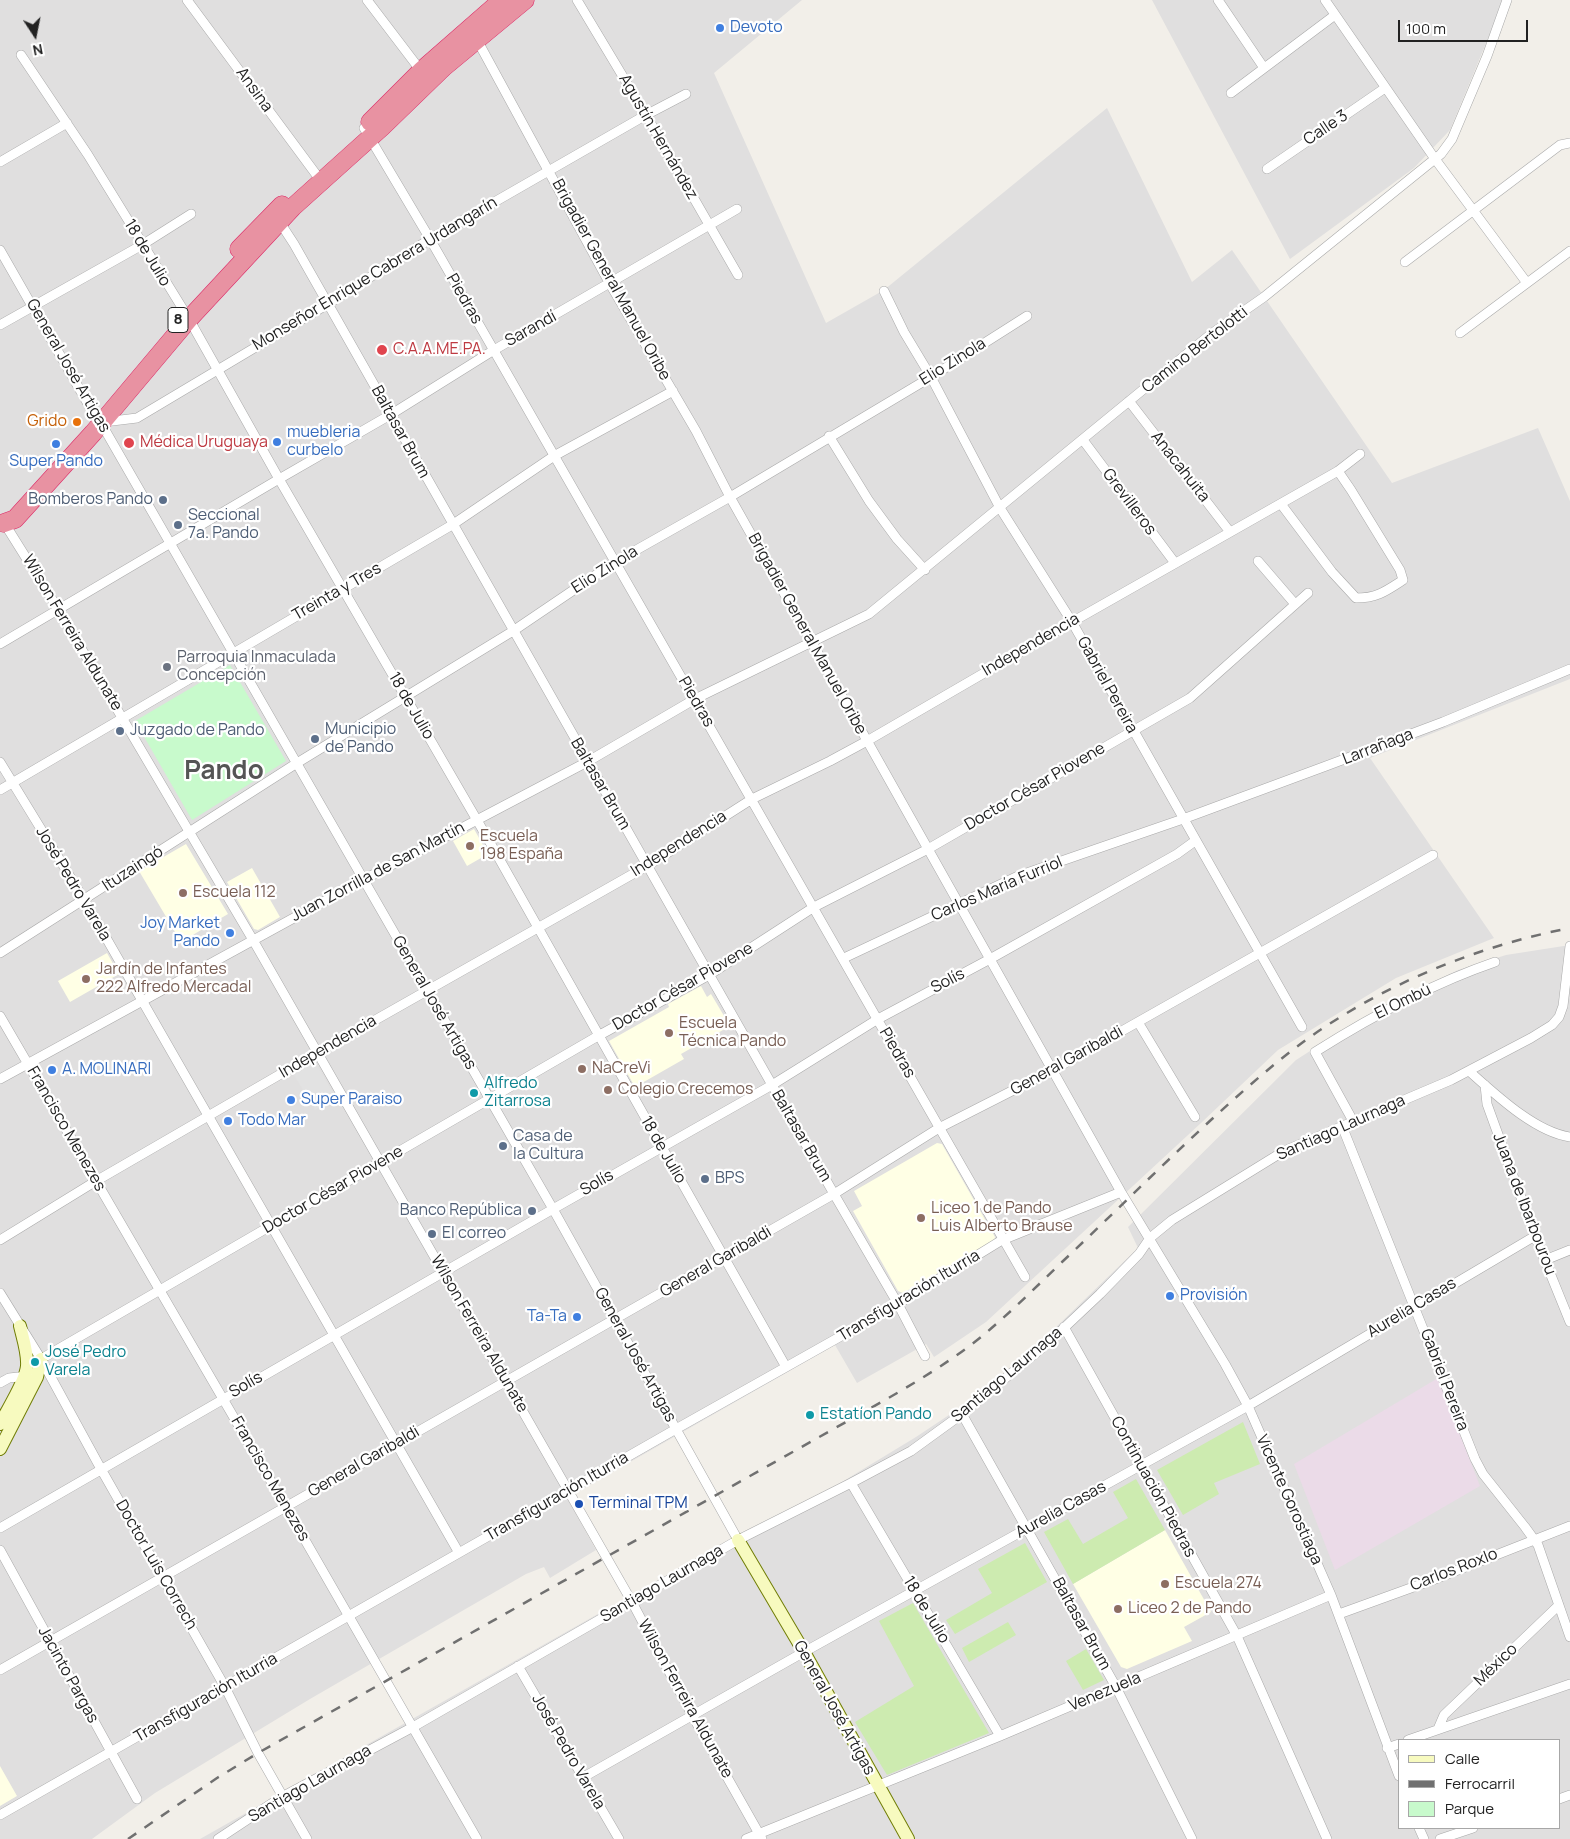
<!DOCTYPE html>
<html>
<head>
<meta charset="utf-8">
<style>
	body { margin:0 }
	#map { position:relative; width:1570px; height:1839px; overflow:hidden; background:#f2efe9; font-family:Manrope,sans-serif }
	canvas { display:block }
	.legend { position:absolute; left:1398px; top:1739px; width:162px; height:90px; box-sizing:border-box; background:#fff; border:1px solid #a7a7a7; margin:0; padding:6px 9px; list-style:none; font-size:15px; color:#222 }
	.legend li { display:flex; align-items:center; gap:10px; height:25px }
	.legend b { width:25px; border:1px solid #a7a7a7 }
	.north { position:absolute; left:10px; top:10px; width:50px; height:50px; -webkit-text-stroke:4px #fff; paint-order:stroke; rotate:169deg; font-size:14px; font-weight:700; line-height:20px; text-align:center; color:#222 }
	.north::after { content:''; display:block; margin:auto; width:18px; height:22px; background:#222; clip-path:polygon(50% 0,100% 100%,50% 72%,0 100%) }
	.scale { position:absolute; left:1398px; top:20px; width:130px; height:22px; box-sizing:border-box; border:2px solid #222; border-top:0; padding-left:6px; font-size:15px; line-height:18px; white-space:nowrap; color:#222; -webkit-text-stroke:4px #fff; paint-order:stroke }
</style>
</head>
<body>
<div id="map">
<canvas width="1570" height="1839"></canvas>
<ul class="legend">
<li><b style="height:6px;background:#f7fabf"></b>Calle</li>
<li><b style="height:6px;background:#707070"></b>Ferrocarril</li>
<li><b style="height:14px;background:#c8facc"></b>Parque</li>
</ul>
<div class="north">N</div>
<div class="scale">100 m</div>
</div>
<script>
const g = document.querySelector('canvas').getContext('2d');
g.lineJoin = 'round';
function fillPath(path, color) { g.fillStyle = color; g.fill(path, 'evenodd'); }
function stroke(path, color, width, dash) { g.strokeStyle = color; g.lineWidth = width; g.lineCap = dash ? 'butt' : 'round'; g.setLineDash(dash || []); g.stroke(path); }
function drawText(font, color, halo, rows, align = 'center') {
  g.font = font + ' Manrope,sans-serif'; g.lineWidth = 4.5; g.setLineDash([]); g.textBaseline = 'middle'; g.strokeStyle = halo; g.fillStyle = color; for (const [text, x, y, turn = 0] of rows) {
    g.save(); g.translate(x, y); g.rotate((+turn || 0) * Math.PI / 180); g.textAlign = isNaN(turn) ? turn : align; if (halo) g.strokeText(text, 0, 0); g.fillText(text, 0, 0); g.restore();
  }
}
fillPath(new Path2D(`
	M0 0H802L714 73 826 323 884 290 1107 108 1192 282 1232 250 1392 483 1538 428 1570 501V679L1370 758 1494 938 1396 978 1278 1050 1201 1123 986 1322 934 1357 926 1344 857 1383 835 1345 567 1498 596 1550 550 1578 544 1567 526 1574 310 1699 155 1793 92 1839H0Z
	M1152 0H1504L1450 130 1414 168 1290 259Z
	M1570 945V1839H200L674 1571 837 1485 916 1437 976 1397 1053 1330 1138 1248 1128 1227 1296 1060 1357 1021 1458 970 1506 955ZM1399 1740H1559V1828H1399Z`), '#e0dfdf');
fillPath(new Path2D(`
	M1438 1378 1480 1486 1335 1570 1294 1464Z`), '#ebdbe8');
fillPath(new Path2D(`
	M474 829 488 854 467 866 453 841Z
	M186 844 228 914 181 942 139 871Z
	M252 868 280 917 258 930 254 929 227 882Z
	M107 953 119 974 70 1002 58 981Z
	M701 986 707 997 711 994 730 1026 681 1054 684 1059 635 1087 609 1041 669 1007 668 1004Z
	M937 1143 942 1144 995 1237 994 1241 903 1293 898 1291 853 1211 862 1206 854 1191Z
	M1165 1530 1211 1612 1184 1627 1192 1641 1127 1669 1121 1667 1073 1584Z
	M0 1766 17 1796 0 1806Z`), '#ffffe5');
fillPath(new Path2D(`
	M1243 1422 1260 1464 1214 1483 1219 1494 1183 1515 1157 1470Z
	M1136 1479 1165 1530 1073 1584 1044 1532 1068 1519 1083 1544 1128 1518 1113 1492Z
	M1025 1543 1047 1582 955 1634 946 1620 992 1593 978 1569Z
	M913 1603 989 1733 887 1775 855 1722 914 1686 879 1621Z
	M1008 1622 1016 1635 969 1662 962 1648Z
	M1086 1649 1104 1680 1083 1690 1066 1661Z`), '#cdebb0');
fillPath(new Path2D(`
	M230 665 286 761 192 820 135 721Z`), '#c8facc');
fillPath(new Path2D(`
	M311 1065H317L336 1098 315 1110 294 1075Z`), '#e2e2e2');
const street = new Path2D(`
	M187 0 321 181
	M367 0 421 71
	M577 0 646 115 738 275
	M1218 0 1264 68
	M1325 0 1435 159 1527 283
	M476 38 610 284 696 431 730 497 1121 1192 1225 1364 1248 1406 1331 1595 1399 1776
	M21 55 88 155 189 319 279 479 492 846 786 1367
	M1231 93 1335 15
	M364 128 430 239 1025 1277
	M0 162 67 123
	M1267 169 1385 88
	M279 221 294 244 834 1194 898 1304 925 1356
	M0 250 96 418 101 423 553 1209 738 1540
	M1405 262 1560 145 1570 143
	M884 291 904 332 931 377 1000 508 1072 622 1302 1027
	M0 325 142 245 191 214
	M1460 333 1570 251
	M1129 401 1230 532
	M104 422 137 418 328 304 430 239 646 115 686 94
	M829 436 869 501 897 539 925 570
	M1083 440 1175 563
	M1281 504 1332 572 1356 598C1377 598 1386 591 1403 580L1400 570 1351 490 1338 471
	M3 521 58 609 253 940 632 1602 692 1715 762 1839
	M1258 561 1295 604
	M0 644 279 479 390 415 494 350 737 209
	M0 762 85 901 459 1553
	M0 790 452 525 554 456 673 391
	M0 953 297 763 513 631 615 562 730 497 931 377 1027 316
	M844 958 1018 876 1183 819 1326 766 1443 722 1570 669
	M0 1016 286 1507 477 1839
	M1138 1022 1195 1117
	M1469 1071C1496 1095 1535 1132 1570 1137
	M0 1079 363 880 587 762 695 699 869 614 1211 334 1264 297 1441 154 1452 139 1487 56 1507 0
	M1485 1085 1487 1104 1535 1236 1570 1322
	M1353 1121 1315 1052C1372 1016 1431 984 1495 962
	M1342 1126 1475 1459 1483 1474 1525 1527 1538 1545 1570 1637
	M0 1240 96 1181 317 1053 647 866 752 799 830 761 867 741 1072 622 1338 471 1360 454
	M1545 1260 1570 1250
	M0 1293 41 1359 101 1469 225 1687 258 1753 307 1839
	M1064 1327 1237 1636 1327 1839
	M41 1359 598 1036 709 975 814 907 928 849 1190 698 1308 593
	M0 1383 9 1378 28 1376
	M962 1414 1116 1687 1192 1839
	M851 1483 1000 1736
	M0 1528 553 1209 772 1085 878 1019 990 959 1177 854 1195 841
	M0 1550 137 1799
	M1339 1614 1430 1581 1570 1526
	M518 1666 619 1839
	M0 1670 834 1194 939 1128 1053 1070 1433 855
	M1438 1729 1444 1715 1559 1605
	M1408 1740 1570 1684
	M1387 1748 1399 1744
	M582 1778 804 1652 1248 1406 1535 1236
	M1559 1799 1570 1795
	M0 1815 676 1429 898 1304 1002 1240 1121 1192
	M1419 1828 1424 1839
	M218 1839 280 1798 413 1727 738 1540 851 1483 911 1451 962 1414 1048 1343 1100 1294 1139 1254 1150 1238 1172 1220 1284 1151 1451 1080 1531 1038 1552 1025 1559 1017 1563 1006 1570 946
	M746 1839 1000 1736 1331 1595
	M1440 1839 1473 1828`);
const secondary = new Path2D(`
	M0 1424C7 1410 26 1381 27 1366 28 1353 23 1339 20 1326
	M0 1449 37 1377 41 1359
	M738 1540 804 1652 908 1839`);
const highway = new Path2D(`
	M370 122 421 71 502 0
	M239 249 282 205
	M4 523 15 519 93 433 189 319 293 207 382 127 444 67 525 0`);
stroke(street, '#a9a9a9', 10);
stroke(secondary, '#707d05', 14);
stroke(highway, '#dc2a67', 19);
stroke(street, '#fff', 9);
stroke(secondary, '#f7fabf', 12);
stroke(highway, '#e892a2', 18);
stroke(new Path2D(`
	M128 1839 217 1778 258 1753 885 1400C918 1381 951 1361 981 1337 1009 1314 1035 1288 1062 1262 1112 1215 1161 1166 1212 1119 1243 1091 1275 1062 1310 1037 1387 983 1478 946 1570 928`), '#707070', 2.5, [10, 10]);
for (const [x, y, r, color] of [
	[720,28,5,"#3f7fe0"],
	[382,350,6,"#e0444e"],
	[77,422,5,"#e8710a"],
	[277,442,5,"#3f7fe0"],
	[129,443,6,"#e0444e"],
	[56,444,5,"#3f7fe0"],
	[163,500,5,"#5c6f8a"],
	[178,525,5,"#5c6f8a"],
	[167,667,5,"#6b7280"],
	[120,731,5,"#5c6f8a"],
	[315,739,5,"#5c6f8a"],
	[470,846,5,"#8d6e63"],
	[183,893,5,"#8d6e63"],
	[230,933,5,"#3f7fe0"],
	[86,979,5,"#8d6e63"],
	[669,1033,5,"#8d6e63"],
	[582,1069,5,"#8d6e63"],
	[52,1070,5,"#3f7fe0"],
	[608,1090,5,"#8d6e63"],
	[474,1093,5,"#0f9aa8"],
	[291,1100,5,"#3f7fe0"],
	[228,1121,5,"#3f7fe0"],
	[503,1146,5,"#5c6f8a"],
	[705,1179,5,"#5c6f8a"],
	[532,1211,5,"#5c6f8a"],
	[921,1218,5,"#8d6e63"],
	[432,1234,5,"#5c6f8a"],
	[1170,1296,5,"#3f7fe0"],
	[577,1317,5,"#3f7fe0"],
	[35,1362,5,"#0f9aa8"],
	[810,1415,5,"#0f9aa8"],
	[579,1504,5,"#1a4fb4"],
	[1165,1584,5,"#8d6e63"],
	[1118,1609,5,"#8d6e63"]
]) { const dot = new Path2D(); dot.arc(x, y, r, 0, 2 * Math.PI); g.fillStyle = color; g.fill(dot); stroke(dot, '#fff', 2); }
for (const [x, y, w] of [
	[178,320,20]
]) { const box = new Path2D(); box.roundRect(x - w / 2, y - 12.5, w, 25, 4); g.fillStyle = '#fff'; g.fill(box); stroke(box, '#222', 1); }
drawText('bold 15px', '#222', null, [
	["8",178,320]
]);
drawText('16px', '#366cbe', '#fff', [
	["Devoto",730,28],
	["muebleria",287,433],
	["curbelo",287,451],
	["Super Pando",56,462,"center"],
	["Joy Market",220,924,"right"],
	["Pando",220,942,"right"],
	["A. MOLINARI",62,1070],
	["Super Paraiso",301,1100],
	["Todo Mar",238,1121],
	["Provisión",1180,1296],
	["Ta-Ta",567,1317,"right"]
], 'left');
drawText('16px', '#222', '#fff', [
	["Ansina",254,90,54],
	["Calle 3",1326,128,-34],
	["Agustín Hernández",658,137,60],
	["18 de Julio",147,253,59],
	["Monseñor Enrique Cabrera Urdangarín",375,274,-31],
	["Brigadier General Manuel Oribe",611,280,61],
	["Piedras",464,299,60],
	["Sarandí",531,329,-29],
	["Camino Bertolotti",1195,350,-38],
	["Elio Zinola",953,362,-32],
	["General José Artigas",68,366,60],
	["Baltasar Brum",400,432,61],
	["Anacahuita",1180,467,52],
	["Grevilleros",1129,502,53],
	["Elio Zinola",605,570,-32],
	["Treinta y Tres",337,592,-30],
	["Wilson Ferreira Aldunate",72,633,59],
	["Brigadier General Manuel Oribe",807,634,61],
	["Independencia",1031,645,-30],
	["Gabriel Pereira",1107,685,61],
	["Piedras",696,702,60],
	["18 de Julio",411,706,60],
	["Larrañaga",1378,747,-21],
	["Baltasar Brum",600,784,60],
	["Doctor César Piovene",1035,787,-30],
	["Independencia",679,844,-32],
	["Ituzaingó",133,869,-33],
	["Juan Zorrilla de San Martín",378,872,-28],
	["José Pedro Varela",73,884,59],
	["Carlos María Furriol",997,889,-23],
	["Solís",948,981,-28],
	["Doctor César Piovene",683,987,-30],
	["El Ombú",1403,1002,-26],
	["General José Artigas",434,1003,60],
	["Independencia",328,1047,-30],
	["Piedras",897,1053,60],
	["General Garibaldi",1067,1061,-29],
	["Santiago Laurnaga",1341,1128,-24],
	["Francisco Menezes",66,1129,60],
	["Baltasar Brum",801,1136,60],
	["18 de Julio",663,1150,60],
	["Solís",597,1183,-30],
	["Doctor César Piovene",333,1190,-30],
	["Juana de Ibarbourou",1524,1204,69],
	["General Garibaldi",716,1262,-30],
	["Transfiguración Iturria",909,1296,-31],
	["Aurelia Casas",1412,1308,-31],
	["Wilson Ferreira Aldunate",479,1334,60],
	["General José Artigas",635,1355,61],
	["Santiago Laurnaga",1007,1375,-40],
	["Gabriel Pereira",1444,1380,69],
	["Solís",246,1385,-30],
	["General Garibaldi",364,1462,-30],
	["Francisco Menezes",270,1479,60],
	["Continuación Piedras",1153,1487,61],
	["Transfiguración Iturria",557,1497,-30],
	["Vicente Gorostiaga",1289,1500,66],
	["Aurelia Casas",1061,1510,-29],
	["Doctor Luis Correch",156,1565,60],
	["Carlos Roxlo",1454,1570,-21],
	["Santiago Laurnaga",662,1584,-30],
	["18 de Julio",926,1610,59],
	["Baltasar Brum",1081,1624,61],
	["México",1496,1665,-44],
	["Jacinto Pargas",68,1675,61],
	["Venezuela",1105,1692,-23],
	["Transfiguración Iturria",206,1698,-30],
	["Wilson Ferreira Aldunate",685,1699,61],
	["General José Artigas",834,1708,61],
	["José Pedro Varela",568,1752,60],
	["Santiago Laurnaga",310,1784,-30]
]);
drawText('16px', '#be3a42', '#fff', [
	["C.A.A.ME.PA.",393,350],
	["Médica Uruguaya",140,443]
], 'left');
drawText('16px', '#c56008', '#fff', [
	["Grido",67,422]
], 'right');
drawText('16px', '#4e5e75', '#fff', [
	["Bomberos Pando",153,500,"right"],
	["Seccional",188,516],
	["7a. Pando",188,534],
	["Municipio",325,730],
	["de Pando",325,748],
	["Juzgado de Pando",130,731],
	["Casa de",513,1137],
	["la Cultura",513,1155],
	["BPS",715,1179],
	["Banco República",522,1211,"right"],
	["El correo",442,1234]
], 'left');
drawText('16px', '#5b616d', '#fff', [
	["Parroquia Inmaculada",177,658],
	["Concepción",177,676]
], 'left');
drawText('16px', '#785e54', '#fff', [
	["Escuela",480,837],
	["198 España",480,855],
	["Escuela 112",193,893],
	["Jardín de Infantes",96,970],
	["222 Alfredo Mercadal",96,988],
	["Escuela",679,1024],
	["Técnica Pando",679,1042],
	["NaCreVi",592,1069],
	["Colegio Crecemos",618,1090],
	["Liceo 1 de Pando",931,1209],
	["Luis Alberto Brause",931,1227],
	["Escuela 274",1175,1584],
	["Liceo 2 de Pando",1128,1609]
], 'left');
drawText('16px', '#0d838f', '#fff', [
	["Alfredo",484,1084],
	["Zitarrosa",484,1102],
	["José Pedro",45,1353],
	["Varela",45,1371],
	["Estatíon Pando",820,1415]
], 'left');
drawText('16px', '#164399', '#fff', [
	["Terminal TPM",589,1504]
], 'left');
drawText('bold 26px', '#555', '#fff', [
	["Pando",224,772]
]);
</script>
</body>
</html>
